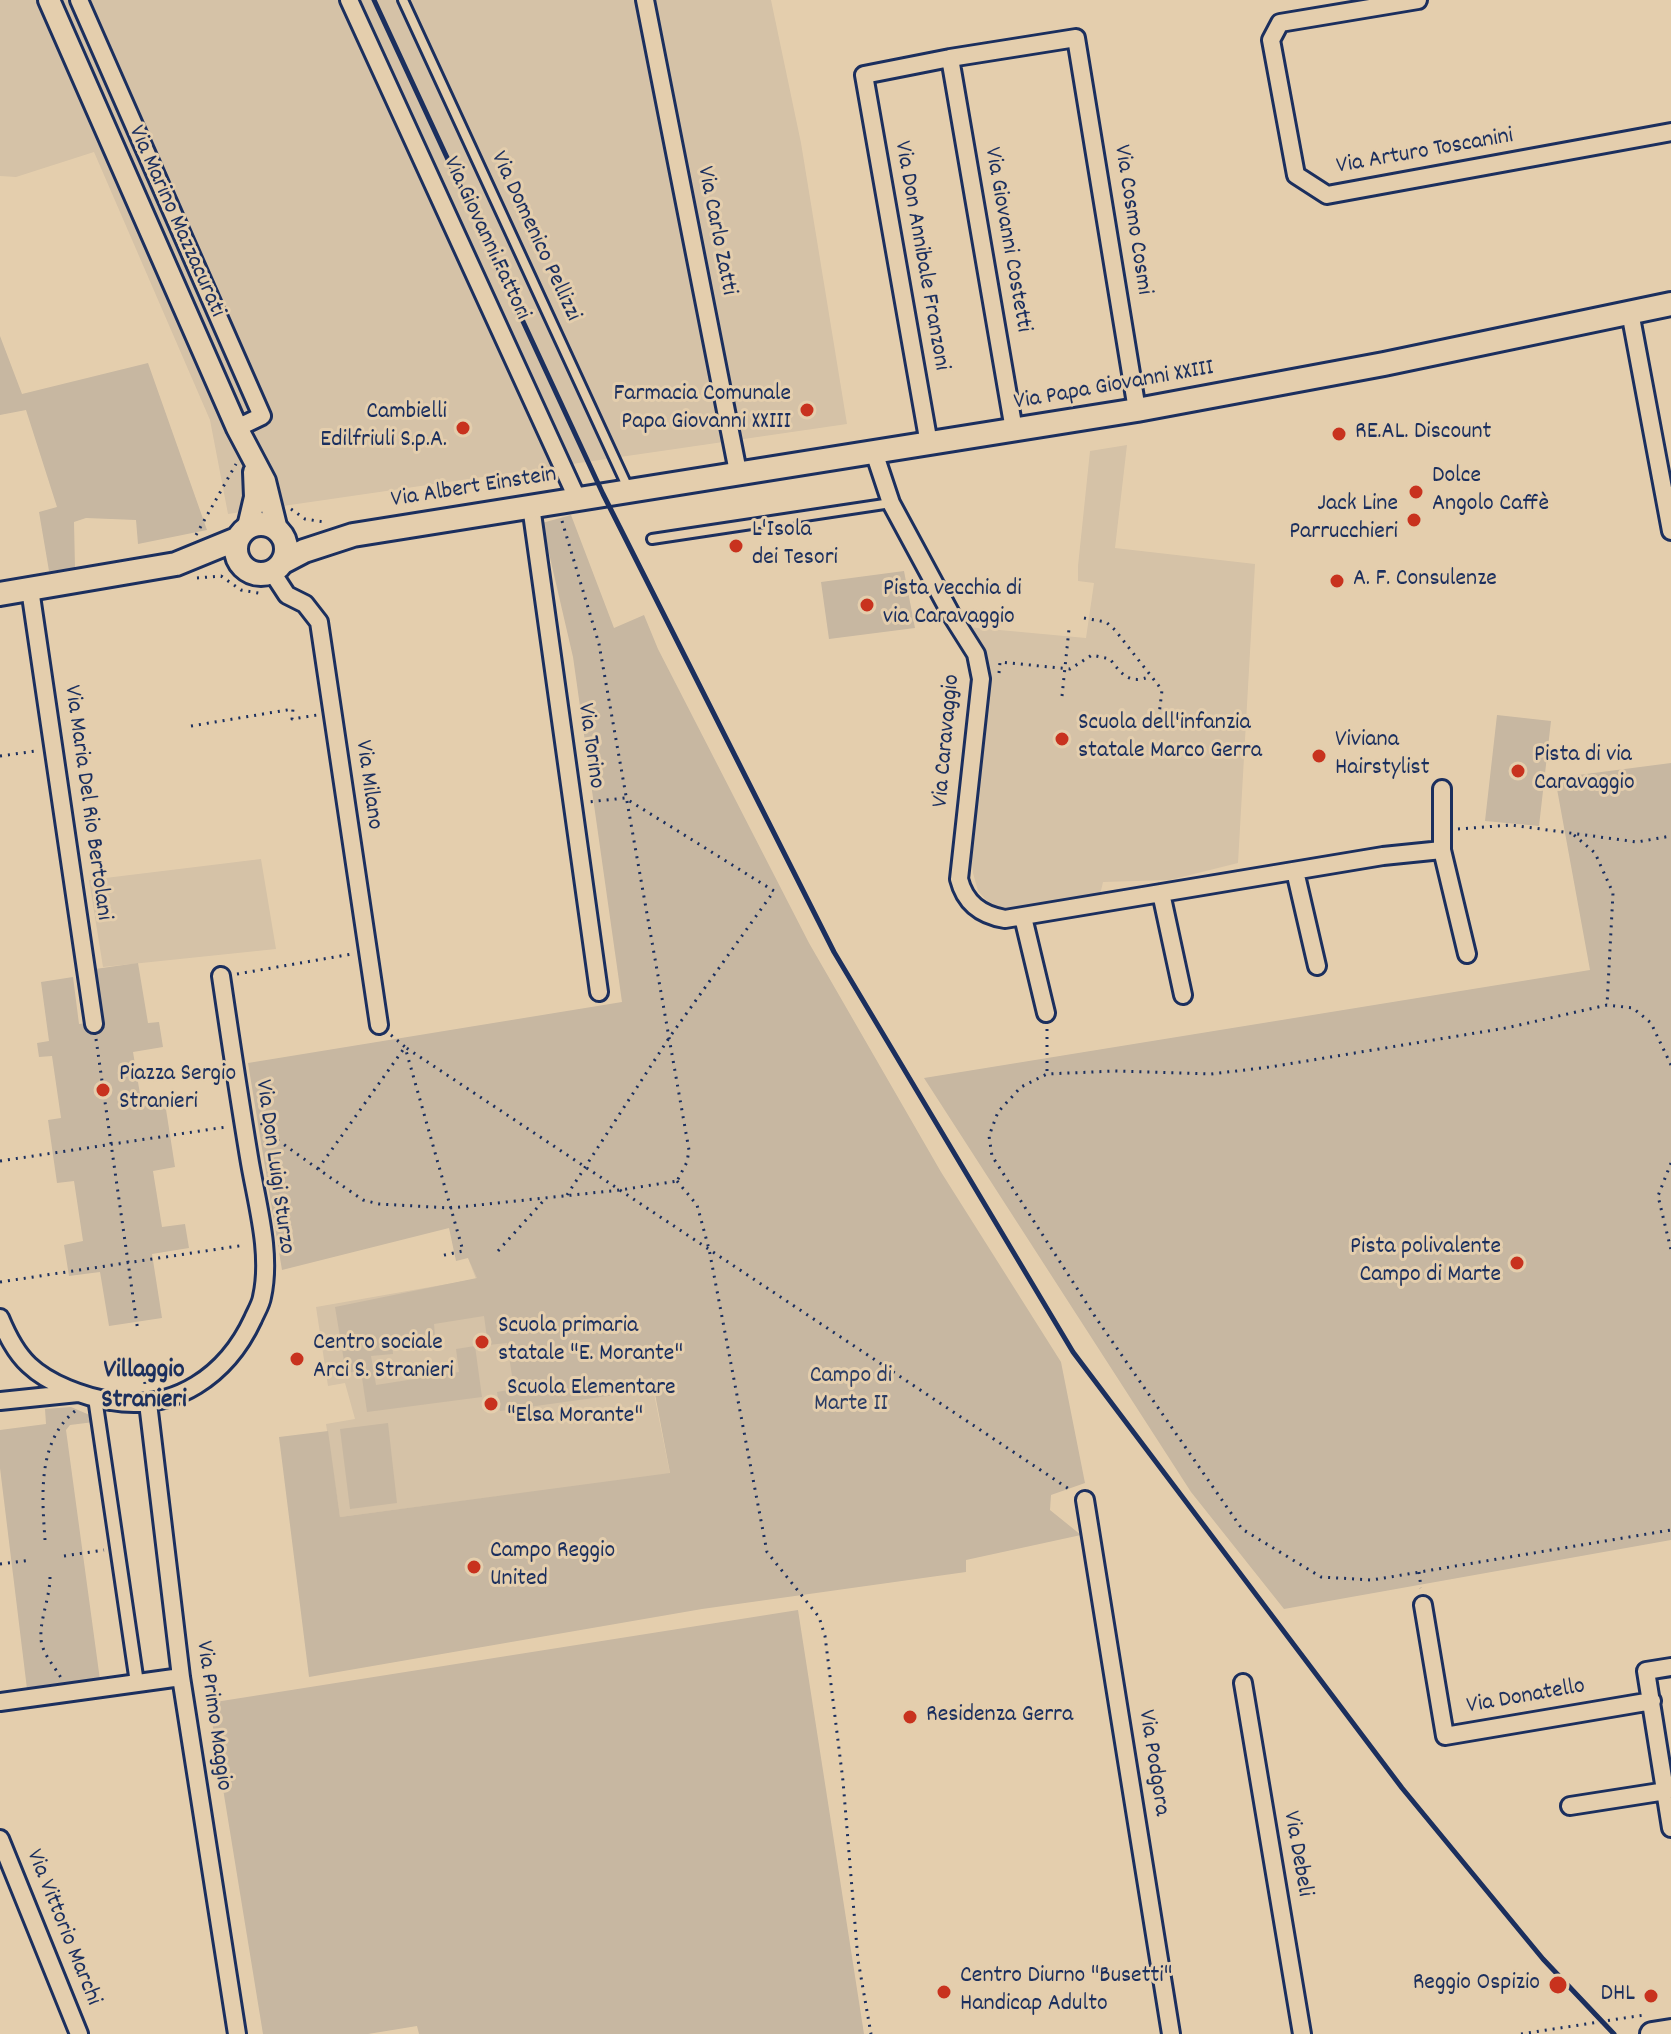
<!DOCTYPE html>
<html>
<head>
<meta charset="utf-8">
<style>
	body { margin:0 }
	canvas { display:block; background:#e4cead }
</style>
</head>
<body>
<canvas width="1671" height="2034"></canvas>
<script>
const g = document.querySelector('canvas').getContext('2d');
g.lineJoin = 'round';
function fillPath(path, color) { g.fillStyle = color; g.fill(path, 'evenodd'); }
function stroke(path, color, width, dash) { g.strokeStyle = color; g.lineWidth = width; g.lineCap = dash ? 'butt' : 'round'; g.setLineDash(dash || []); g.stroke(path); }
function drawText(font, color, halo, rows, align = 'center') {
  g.font = font + ' Dekko,sans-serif'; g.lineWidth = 6; g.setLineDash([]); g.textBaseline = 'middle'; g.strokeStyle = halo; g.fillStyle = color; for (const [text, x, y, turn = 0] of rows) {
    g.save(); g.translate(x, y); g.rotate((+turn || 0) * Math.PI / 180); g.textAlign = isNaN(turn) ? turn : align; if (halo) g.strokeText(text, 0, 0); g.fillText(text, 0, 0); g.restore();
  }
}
fillPath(new Path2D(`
	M0 0H771L801 143 847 424 228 514 210 420 94 152 16 177 0 176Z
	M1127 445 1115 548 1255 564 1238 863 1170 880 1103 882 1100 895 1003 910 986 900 978 891 973 873 971 853 988 664 981 648 967 627 1086 638 1094 583 1078 581V566L1090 451Z
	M261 859 276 949 103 967 89 880Z
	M620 1223 670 1474 340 1517 326 1424 355 1419 345 1383 328 1386 316 1307 476 1279 468 1258Z`), '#d5c2a7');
fillPath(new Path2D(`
	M0 336 22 394 148 363 207 530 138 544 136 520 86 518 74 522 75 568 49 571 39 512 57 507 26 410 0 415Z
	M571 515 614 628 644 615 658 649 809 943 941 1172 1061 1362 1085 1483 1051 1495 1050 1510 1081 1535 966 1560V1572L702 1609 309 1677 279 1437 328 1431 340 1517 670 1473 652 1378 626 1382 622 1394 500 1411 497 1392 514 1389 507 1343 488 1345 484 1316 434 1324 435 1336 392 1342 393 1354 371 1356 376 1385 459 1372 456 1349 475 1346 482 1397 367 1412 361 1371 346 1373 335 1307 477 1278 468 1258 456 1261 449 1228 282 1270 248 1063 622 1002 573 657 542 523Z
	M904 571 915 628 829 639 821 582Z
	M1497 715 1551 721 1539 826 1485 821Z
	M1671 763V1540L1284 1609 1191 1492 924 1078 1590 970 1555 778Z
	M138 963 148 1023 159 1022 163 1047 133 1052 142 1106 165 1103 175 1167 153 1171 162 1227 185 1224 189 1248 152 1254 162 1318 109 1326 100 1272 69 1276 64 1245 83 1241 74 1181 57 1183 48 1120 61 1118 52 1056 39 1057 37 1043 49 1041 41 982 73 977 79 1024 102 1021 95 969Z
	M71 1407 92 1416 94 1422 70 1425 66 1430 100 1680 27 1689 0 1468V1430L46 1424 45 1409Z
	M388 1423 397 1503 350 1509 340 1429Z
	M798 1610 864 2034H419L417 2026 368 2034H263L209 1703Z`), '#c7b7a1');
const service = new Path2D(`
	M403 0 629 490
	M652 539 891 503`);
const pedestrian = new Path2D(`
	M95 1398 137 1683`);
const minor = new Path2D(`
	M79 0 262 416 237 428
	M349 0 577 498
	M645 0 738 472
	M1418 0 1280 23 1271 40 1296 175 1327 195 1671 132
	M950 58 1014 430
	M1630 312 1671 531
	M929 444 864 75 950 58 1076 38 1137 410
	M874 452 891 503 952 616 976 654 981 679 959 879C965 903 981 915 1005 919L1383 856 1442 850
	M531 506 599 992
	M272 572 287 595 305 604 319 622 379 1025
	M30 589 94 1024
	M1442 789V850L1467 954
	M1295 871 1317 966
	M1161 893 1183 995
	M1023 917 1046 1013
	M0 1318C7 1335 15 1352 29 1365 49 1384 84 1397 111 1401 175 1412 227 1375 253 1319 256 1312 261 1304 262 1297 272 1252 256 1201 249 1157 239 1097 230 1037 221 976
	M0 1401 78 1393
	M148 1403 181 1677 237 2034
	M1085 1500 1171 2034
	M1423 1605 1445 1736 1652 1701
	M1671 1667 1646 1671 1671 1828
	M1243 1683 1302 2034
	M0 1702 181 1677
	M1570 1806 1666 1791
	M0 1839 79 2034`);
const tertiary = new Path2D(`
	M49 0 237 428 265 481 277 530
	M248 527 255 497 254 472`);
const secondary = new Path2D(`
	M236 549a25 25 0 1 1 50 0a25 25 0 1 1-50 0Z
	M283 562 304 551 353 535 1137 410 1384 364 1671 304
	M0 594 176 564 237 539
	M1652 2034 1671 2031`);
stroke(service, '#1b2f5e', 14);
stroke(pedestrian, '#1b2f5e', 18);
stroke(minor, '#1b2f5e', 22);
stroke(tertiary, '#1b2f5e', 26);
stroke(secondary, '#1b2f5e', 28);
stroke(new Path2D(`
	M291 509 305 519 324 522
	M562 521 599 644 689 1150 687 1162 677 1181
	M196 535 236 464
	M197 578 221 576 241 590 264 594
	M1084 618 1106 622 1115 630 1162 690 1158 724
	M999 673 1000 662 1070 669 1092 655 1110 659C1122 675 1130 685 1151 676
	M1062 696 1069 629
	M191 726 293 709 292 719 317 715
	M0 756 36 751
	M1458 829 1511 825 1637 842 1671 836
	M1574 835 1595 853 1613 893 1607 1005
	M237 974 352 954
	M1047 1029V1074
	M391 1035 405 1047 463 1251 440 1256
	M96 1039 138 1332
	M1671 1065 1651 1023 1633 1008 1607 1005 1506 1028 1270 1067 1211 1074 1115 1071 1047 1074 1021 1087 998 1112 989 1136 992 1156 1096 1318 1242 1529 1321 1577 1372 1580 1671 1530
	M261 1123 272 1136 318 1169 363 1200 379 1204 450 1208 620 1190 677 1181
	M0 1161 226 1127
	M1671 1163 1658 1196 1671 1250
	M318 1169 405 1047 1072 1491
	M677 1181 697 1205 709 1249 767 1552 819 1617 825 1636 843 1781 858 1960 871 2034
	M567 1195 669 1038 774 891 625 798 588 802
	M498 1251 546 1198
	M0 1282 245 1245
	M143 1366 145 1384
	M45 1540C42 1496 37 1442 75 1411
	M64 1556 104 1550
	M0 1564 31 1560
	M1419 1572 1421 1588
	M50 1577C50 1600 37 1625 42 1645 46 1658 55 1667 61 1678
	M1521 2034 1644 2015`), '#1b2f5e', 3, [2, 6]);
stroke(service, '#e4cead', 8);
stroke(pedestrian, '#e4cead', 12);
stroke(minor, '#e4cead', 16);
stroke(tertiary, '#e4cead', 20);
stroke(secondary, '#e4cead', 22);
stroke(new Path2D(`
	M374 0 603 494 834 952 1073 1352 1402 1788 1543 1959 1614 2034`), '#1b2f5e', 5);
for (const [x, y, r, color] of [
	[807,410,8,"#c8321e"],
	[463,428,8,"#c8321e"],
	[1339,434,8,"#c8321e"],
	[1416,492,8,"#c8321e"],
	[1414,520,8,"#c8321e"],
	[736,546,8,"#c8321e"],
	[1337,581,8,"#c8321e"],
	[867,605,8,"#c8321e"],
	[1062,739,8,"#c8321e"],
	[1319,756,8,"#c8321e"],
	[1518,771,8,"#c8321e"],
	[103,1090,8,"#c8321e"],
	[1517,1263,8,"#c8321e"],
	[482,1342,8,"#c8321e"],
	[297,1359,8,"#c8321e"],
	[491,1404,8,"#c8321e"],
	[474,1567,8,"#c8321e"],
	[910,1717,8,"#c8321e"],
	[1558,1985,10,"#c8321e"],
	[944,1992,8,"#c8321e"],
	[1651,1996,8,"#c8321e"]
]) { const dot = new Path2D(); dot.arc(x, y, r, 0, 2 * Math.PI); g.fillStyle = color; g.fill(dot); stroke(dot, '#e4cead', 3); }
drawText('24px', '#1b2f5e', '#e4cead', [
	["Via Arturo Toscanini",1425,153,-10],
	["Via Cosmo Cosmi",1131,220,81],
	["Via Marino Mazzacurati",175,222,66],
	["Via Carlo Zatti",715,231,79],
	["Via Domenico Pellizzi",534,237,65],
	["Via Giovanni Fattori",485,239,65],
	["Via Giovanni Costetti",1006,240,80],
	["Via Don Annibale Franzoni",920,256,80],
	["Via Papa Giovanni XXIII",1114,387,-10],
	["Via Albert Einstein",474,489,-9],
	["Via Caravaggio",948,741,-85],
	["Via Torino",589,746,82],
	["Via Milano",367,785,82],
	["Via Maria Del Rio Bertolani",86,803,82],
	["Via Don Luigi Sturzo",273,1167,82],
	["Via Donatello",1526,1698,-10],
	["Via Primo Maggio",212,1716,82],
	["Via Podgora",1152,1763,81],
	["Via Debeli",1296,1854,80],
	["Via Vittorio Marchi",62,1928,68]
]);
drawText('24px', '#1b2f5e', '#e4cead', [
	["Farmacia Comunale",791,396,"right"],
	["Papa Giovanni XXIII",791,424,"right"],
	["Cambielli",447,414,"right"],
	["Edilfriuli S.p.A.",447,442,"right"],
	["RE.AL. Discount",1355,434],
	["Dolce",1432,478],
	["Angolo Caffè",1432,506],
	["Jack Line",1398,506,"right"],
	["Parrucchieri",1398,534,"right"],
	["L'Isola",752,532],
	["dei Tesori",752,560],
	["A. F. Consulenze",1353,581],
	["Pista vecchia di",883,591],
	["via Caravaggio",883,619],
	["Scuola dell'infanzia",1078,725],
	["statale Marco Gerra",1078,753],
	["Viviana",1335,742],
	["Hairstylist",1335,770],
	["Pista di via",1534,757],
	["Caravaggio",1534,785],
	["Piazza Sergio",119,1076],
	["Stranieri",119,1104],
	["Pista polivalente",1501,1249,"right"],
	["Campo di Marte",1501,1277,"right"],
	["Scuola primaria",498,1328],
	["statale \"E. Morante\"",498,1356],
	["Centro sociale",313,1345],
	["Arci S. Stranieri",313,1373],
	["Scuola Elementare",507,1390],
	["\"Elsa Morante\"",507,1418],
	["Campo Reggio",490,1553],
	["United",490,1581],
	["Residenza Gerra",926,1717],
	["Centro Diurno \"Busetti\"",960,1978],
	["Handicap Adulto",960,2006],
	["Reggio Ospizio",1540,1985,"right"],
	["DHL",1635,1996,"right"]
], 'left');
drawText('24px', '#2c3d65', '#e4cead', [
	["Campo di",851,1378],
	["Marte II",851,1406]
]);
drawText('bold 26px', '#1b2f5e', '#e4cead', [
	["Villaggio",144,1372],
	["Stranieri",144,1402]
]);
</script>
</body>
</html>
